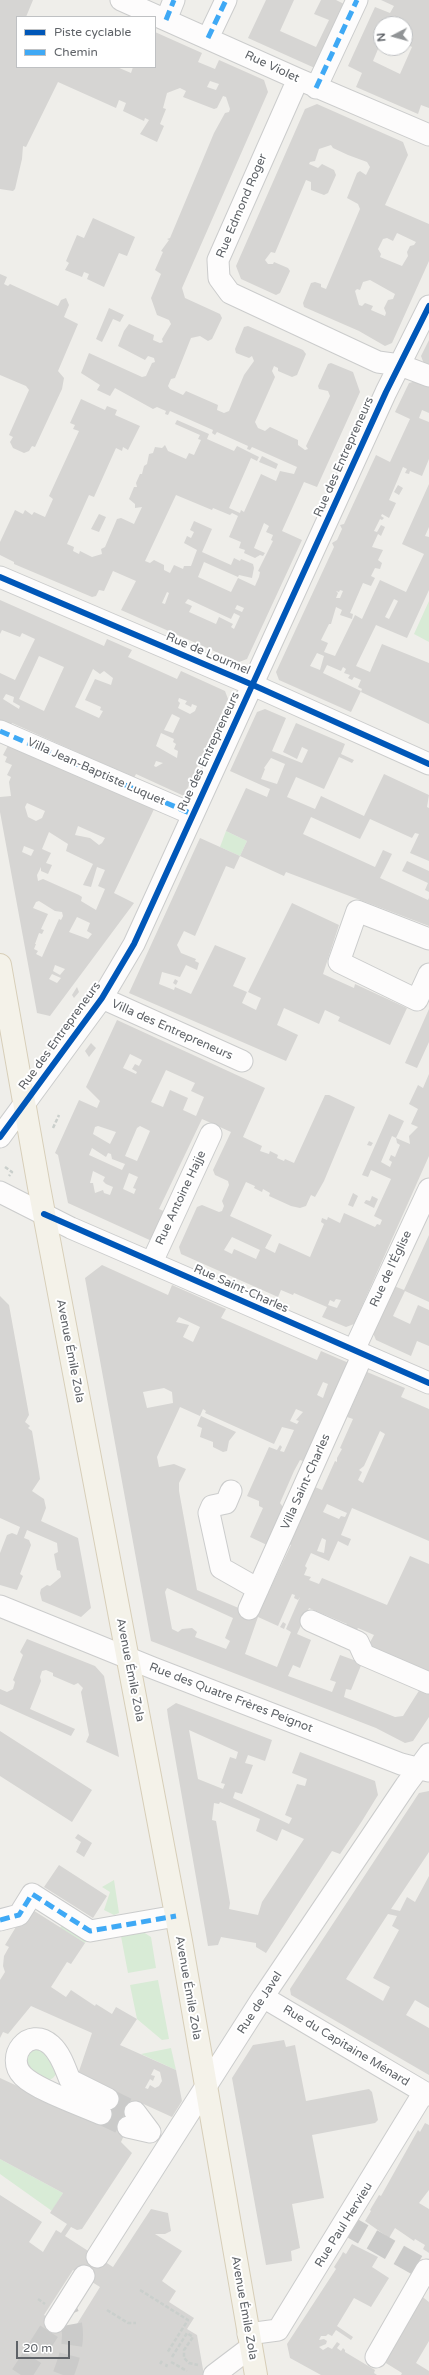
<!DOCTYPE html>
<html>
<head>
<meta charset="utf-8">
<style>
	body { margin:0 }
	#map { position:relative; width:429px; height:2375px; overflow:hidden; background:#efeeea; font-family:"Varela Round",sans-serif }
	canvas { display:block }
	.legend { position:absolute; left:16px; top:16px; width:140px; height:52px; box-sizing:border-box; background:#fff; border:1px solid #bfc1c3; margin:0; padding:5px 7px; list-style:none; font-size:12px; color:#5f6368 }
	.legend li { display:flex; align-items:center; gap:8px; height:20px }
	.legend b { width:20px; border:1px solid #bfc1c3 }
	.north { position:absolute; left:373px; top:16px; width:40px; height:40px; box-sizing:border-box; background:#fff; border:1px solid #bfc1c3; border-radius:50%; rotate:264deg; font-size:11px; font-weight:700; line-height:16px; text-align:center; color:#5f6368 }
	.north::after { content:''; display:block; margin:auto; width:14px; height:18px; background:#919496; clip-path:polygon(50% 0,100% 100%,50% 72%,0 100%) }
	.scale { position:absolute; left:16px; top:2341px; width:54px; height:18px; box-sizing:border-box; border:2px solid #5f6368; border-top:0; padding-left:5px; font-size:12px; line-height:14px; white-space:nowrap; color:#5f6368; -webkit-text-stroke:3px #fff; paint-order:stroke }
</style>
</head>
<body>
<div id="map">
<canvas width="429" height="2375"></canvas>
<ul class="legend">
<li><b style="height:5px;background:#0057b8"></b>Piste cyclable</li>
<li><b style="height:5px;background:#3fa9f5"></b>Chemin</li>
</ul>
<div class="north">N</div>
<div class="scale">20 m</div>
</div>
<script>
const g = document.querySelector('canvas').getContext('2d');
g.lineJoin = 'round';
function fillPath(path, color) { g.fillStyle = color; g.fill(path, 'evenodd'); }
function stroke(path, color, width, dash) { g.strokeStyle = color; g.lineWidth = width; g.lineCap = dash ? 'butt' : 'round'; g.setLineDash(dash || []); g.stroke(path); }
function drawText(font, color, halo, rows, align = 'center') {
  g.font = font + ' "Varela Round",sans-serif'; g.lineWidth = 4; g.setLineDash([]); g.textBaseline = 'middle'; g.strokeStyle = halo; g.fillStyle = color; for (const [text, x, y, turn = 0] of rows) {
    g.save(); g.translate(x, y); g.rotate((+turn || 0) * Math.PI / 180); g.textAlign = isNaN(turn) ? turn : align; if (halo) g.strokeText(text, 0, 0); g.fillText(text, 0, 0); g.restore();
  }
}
fillPath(new Path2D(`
	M429 601V642L414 634Z
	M226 831 247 841 240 856 220 847Z
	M114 1880 119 1913 114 1915 104 1910 110 1892 102 1887Z
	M63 1924 88 1937 85 1943 60 1928Z
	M137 1928 151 1937 156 1968 128 1973 120 1931Z
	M158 1980 169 2039 162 2040 137 2019 130 1985Z
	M39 2043 58 2072 53 2078 47 2081 35 2077 23 2058Z
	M171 2048 176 2070 141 2054Z
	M0 2159 63 2193 52 2211 0 2174Z`), '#d8ebd6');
fillPath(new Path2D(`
	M0 0H33L26 17H17V67H117L131 73 133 67H155V32L202 53 198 62 215 69 219 60 264 80 268 92 182 288 185 298 220 314 222 318 212 339 208 341 200 336 191 338 175 378 171 379 168 386 170 389 183 395 186 391 218 405 217 410 224 413 229 411 244 375 254 361 252 356 249 358 236 353 235 349 244 327 248 326 303 350 306 354 297 375 292 377 278 371V368L274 366 272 371 275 377 255 422 258 428 265 431 270 427 298 440V445L305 450 308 449 306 446 330 396 328 391 319 389 318 386 328 364 331 363 353 372 360 392 317 487 304 482 282 531 302 540 247 659 239 662 121 610 136 581 113 571 104 591 99 590 96 596 92 597 14 564V562L0 555V542L15 510 23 514 25 510 32 515 34 512 45 517 53 499 49 496 79 431 73 429 75 425 70 423 81 399 105 410 107 406 117 410 115 415 140 426 128 450 123 447 122 451 116 448 94 497 89 495 67 544 74 547 73 551 79 554 80 551 92 557 102 554 101 549 105 547 117 519 121 518 134 524 142 507 135 508V504L129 499 134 487H137L136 483 140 474H142L144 466 147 464 149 454 153 453 155 447 162 448 165 445 168 451 186 459 189 453 194 455 201 440 198 439 200 435 175 424 177 420 209 434 207 439 234 451 237 446 259 457 257 461 251 458 229 508 240 513 241 510 244 512 261 474 276 481 280 471 294 474 297 467 252 447 250 450 247 449 248 446 217 432 215 435 212 433 213 430 170 411 168 415 165 414 166 411 157 407 153 409 115 388 110 396 97 390 100 385 81 373 89 353 142 377 146 376 152 363 155 362 154 358 148 356 145 360 118 346 124 331 129 324 154 335 153 340 160 343 163 342 162 339 171 324 169 320 157 315 151 298 161 274 155 270 163 252 161 251 169 240 167 239 170 238 214 133 225 113 229 112 230 109 226 97 223 96 217 108 214 109 183 97 186 91 180 88 167 93 163 108 166 109 160 124 164 126 157 142 140 134 149 120 145 118 144 121 123 111 126 103 119 100 116 108 58 82 26 147 23 146 22 159 15 189 13 191 0 189ZM210 81 219 84 216 90 207 87ZM176 495 212 510 213 508 230 515 232 513 238 516 229 537 241 542 239 548 245 550 244 553 255 558 260 555 263 556 265 553 254 548 264 523 269 526 266 532 273 535 271 540 273 541 258 571 260 572 259 577 255 586 238 578 231 592 198 577 204 562 238 577 239 575 252 578 254 568 253 564 241 559 240 561 234 558 231 565 202 552 212 529 194 521 190 530 194 532 191 538 187 536 184 543 197 550 191 566H184L183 569 174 565 170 573 164 570V565L154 560 150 563 145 561ZM167 592 169 593 165 604 162 603ZM188 599 231 619 234 613 240 616 234 629 231 627 233 624 219 617 216 624 189 612 192 606 185 603ZM237 605 244 608 242 612 235 609Z
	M266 0H294L280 31 316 47 329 20 314 14 321 0H336L346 5 317 69 248 38Z
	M381 0H429V108L421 105 418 114 356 87 362 73 348 66 375 7 390 13 394 6ZM381 24H405V43L412 47 400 74 373 61 381 42Z
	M317 104 403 142 408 155 385 205 429 224V261L392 343 385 346 359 331 304 307 303 303 311 283 315 282 321 284V287L326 289 360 209 358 204 347 198 357 173 360 171 366 175 370 167 367 162 348 155 333 148 331 145 319 149 315 161 310 162 309 164 318 168 322 164 334 170 336 175 328 193 324 195 311 190V182L306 180 275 253 271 252 265 260 268 264H273L274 262 288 268 290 271 280 293 276 295 241 279 236 266 305 109ZM397 233 416 242 414 245 410 246 407 252 408 256 402 266 380 257 381 254 378 249 383 239 387 238 393 241ZM370 280 395 294 393 299 388 300 384 308 386 313 385 316 371 310 373 306 365 303 362 306 359 305 355 291 357 289 360 290 363 282Z
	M93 218 135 237 127 256 119 253 104 287 87 279 89 274 84 272 82 277 65 270 69 263 66 261 77 235 84 238Z
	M0 274 7 277 4 284 8 286 10 284 58 306 61 300 66 298 69 305 64 317 78 324 58 371 64 378 62 389 35 447 32 446 29 451 24 453 13 448 10 442 13 437 9 435 29 390 26 386 0 375Z
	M109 308 124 315 120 322 113 319 102 342 96 339Z
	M429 340V366L424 364 421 356Z
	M416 381 429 386V413L422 410 419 418 429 422V459L422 476 410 471 409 474 405 473 407 469 403 467 389 500 396 503 389 518 382 514 381 516 384 518 382 520 380 519 374 531 377 532 381 525 385 527 381 536 378 534 372 547 383 550 378 560 382 563 380 569 375 568 371 576 375 578 371 586 363 583 350 613 353 614 352 619 340 615 342 610 336 607 331 624H329L321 640 328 643 324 652 335 656 355 615 362 619 380 580 406 592 424 554 402 544 429 484V527L425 536 429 537V590L407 638 376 625 356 666 370 672 382 644 429 663V724L361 692 362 689 358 687 361 680 354 677 352 680 348 678 350 675 344 673 346 669 343 667 341 671 327 665 323 673 361 691 351 712 279 680 276 672 334 547 332 543 337 540 342 529 340 525 344 524 376 455 390 462 410 419 395 412 409 383ZM340 590 343 591 340 598H336L338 593 336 591 339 592ZM394 599 398 601 389 619 385 617ZM317 653 324 656 320 670 310 666Z
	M262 456 278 464 276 469 259 462Z
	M398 485 403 488 399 495 394 492Z
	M99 514 106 517 99 532 91 529Z
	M0 600 104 646 107 639 132 650 128 657 177 679 181 671 225 691 228 699 184 796 136 774 132 782 104 769 106 765 12 723 10 727 0 723V673L15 680 35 639 22 633 20 637 2 630 0 634ZM39 656 64 667 44 711 19 699ZM93 669 100 674 104 671 113 678 111 685 95 679 85 700 101 707 100 710 103 711 99 718 75 707ZM6 694 14 697 13 702 20 706 19 709 3 699ZM179 698 187 701 185 704 191 707 192 704 197 706 195 711 190 714 178 708 180 703 178 701ZM172 714 180 718 173 733 164 730ZM161 733 174 739 173 742 176 744 174 749 178 751 177 758 156 746ZM156 761 163 763 156 767 154 766Z
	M265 709 286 718 272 751 302 763 308 750 302 747 297 759 283 752 296 723 345 744 341 754 354 760 352 763 339 757 324 789 296 777 287 797 315 809 321 796 364 816 384 774 429 795 427 807 429 808V861L410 853 419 834 415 833 412 838 370 819 360 839 311 817 303 834 375 867 383 850 392 854 380 878 428 900 429 898V926L286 872 284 876 240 856 234 869 226 866 195 936 184 931 177 945 181 953 196 959 195 961 199 963 197 970 186 965 180 977 162 972 159 984 174 990 175 987 191 994 215 945 246 958 233 986 247 992 242 1003 256 1010 261 998 248 992 292 903 339 925 323 974 354 988 355 984 407 1008 390 1045 338 1021 340 1017 325 1010 319 1024 284 1008 277 1025 298 1035 286 1061 129 993 200 838 240 856 247 841 226 831 246 788 267 797 270 789 230 771 257 712ZM271 758 285 764 277 784 261 779 265 769 264 768Z
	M11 740 156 805 114 893 134 903 50 1016 37 1013 0 812V797L11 796 9 782 11 777 7 775 12 765 5 762 7 757 3 755ZM27 803 45 811 42 818 36 821 28 817 25 807ZM78 826 105 838 102 843 99 845 90 838 75 835ZM49 832 68 844 66 851 93 864 83 885 91 887 97 867 105 870 98 886 105 889 96 910 81 901 82 897 79 895 43 879 38 881 37 875 41 867V871L48 874 52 865 46 863 51 853 42 849ZM24 846 34 850 31 856 22 852ZM39 901 55 911 62 912 63 916 61 920 59 919 42 957 36 954 38 951 34 949 36 944H35L39 933 42 934 44 930 41 929 48 914 33 908 36 902ZM77 917 90 923 87 931 92 934 88 939 69 932ZM55 965 65 969 60 975 53 971ZM52 974 61 978 57 983 49 979Z
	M407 861 429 871V892L425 890 428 883 402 871Z
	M175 979 178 981 176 985 173 983Z
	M77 987 79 992 74 998 72 995Z
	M429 1009V1042L417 1068 405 1063Z
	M117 1020 265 1088 243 1137 262 1146 260 1151 269 1154 270 1151 278 1155 277 1158 284 1161 285 1159 294 1163 325 1095H329L355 1107 324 1181 315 1197 311 1195 306 1206 300 1208 291 1206 269 1196 270 1193 263 1189 262 1192 254 1188 255 1186 246 1182 230 1216 272 1235 265 1248 275 1253 279 1243 310 1257 324 1224 321 1222 322 1218 327 1220 328 1217 340 1223 344 1213 375 1227 377 1224 380 1225 382 1220 374 1216 391 1179 371 1170 368 1177 362 1175 389 1114 404 1121 396 1138 392 1136 381 1162 390 1167 392 1162 389 1160 391 1155 395 1157 400 1145 397 1143 396 1138 410 1144 409 1136 418 1127 411 1124 418 1109 409 1104 418 1085 423 1088 429 1074V1156L354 1324 346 1327 322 1317 327 1307 294 1293 293 1295 281 1290 278 1297 181 1254 179 1247 197 1207 202 1205 219 1212 222 1211 224 1206 222 1201 229 1185 228 1181 215 1175 213 1170 231 1132 202 1119 159 1209 168 1213 154 1242 68 1203 58 1155 55 1153 79 1100 97 1108 100 1101 86 1087ZM130 1054 142 1060 139 1066 135 1064 132 1069 137 1072 136 1074 123 1068ZM166 1070 195 1083 191 1091 204 1097 196 1116 183 1110 188 1098 170 1090 163 1107 151 1102ZM98 1126 116 1132 110 1144 93 1134 95 1127ZM140 1126 150 1131 137 1161 125 1156 137 1128ZM92 1148 106 1157 108 1153 111 1154 112 1159 125 1164 122 1170 89 1155ZM93 1171 105 1177 103 1181 106 1184 113 1187 110 1195 104 1193 103 1190 95 1193 93 1183H90ZM129 1173 138 1177 133 1188 136 1189 134 1194 123 1189ZM232 1237 260 1250 256 1259 234 1249 232 1254 224 1250ZM336 1299 341 1300 337 1308 328 1305 330 1300 334 1302Z
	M91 1043 96 1048 89 1057 85 1051Z
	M369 1141 373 1143 371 1146 367 1145Z
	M353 1193 358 1196 353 1207 348 1205Z
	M372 1196 378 1199 374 1208 364 1203 366 1200 370 1201Z
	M429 1235V1302L405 1291 393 1316 410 1324 418 1305 429 1310V1346L417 1341 411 1356 376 1340 373 1333 394 1286 404 1290Z
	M102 1265 168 1295 172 1285 226 1309 221 1318 317 1360 321 1351 351 1364 306 1462 300 1460 294 1471 280 1503 283 1507 267 1545 250 1537 263 1508 259 1506V1501L247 1496 269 1447 277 1450 280 1445 282 1447 280 1451 284 1452 294 1430 282 1427 274 1444 205 1413 206 1411 203 1409 200 1416 180 1407 157 1457 159 1467 174 1464 186 1469 179 1483V1491L197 1590 257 1616 291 1545 289 1544 315 1487 322 1490 335 1461 337 1462V1458L342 1449 340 1448 353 1419 347 1417 367 1372 405 1388 401 1397 429 1409V1541L352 1508 341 1535 351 1539 348 1546 338 1541 329 1561 311 1553 305 1566 307 1568 304 1575 311 1577 309 1580 319 1584 322 1578 387 1605 410 1556 429 1564V1673L368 1646 374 1635 358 1628 356 1631 346 1626 347 1624 309 1608 297 1634 311 1640 300 1668 293 1665 288 1676 332 1692 336 1682 330 1680 340 1655 362 1663 351 1690 346 1689 344 1697 395 1717 403 1716 420 1689 429 1693V1717L413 1741 405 1743 376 1728 151 1641 85 1278ZM179 1317 200 1327 193 1342 183 1337 189 1325 176 1322ZM323 1382 328 1384 323 1398 317 1395ZM164 1388 172 1392 173 1403 147 1408 143 1392ZM296 1409 303 1412 296 1420 299 1421 297 1424 290 1421ZM380 1431 385 1434 363 1483 358 1480 362 1472 359 1470 364 1466ZM327 1504 347 1513 345 1517 341 1516 339 1519 323 1512ZM322 1538 326 1540 324 1553 317 1551ZM167 1588 233 1618 225 1638 230 1641 226 1649 195 1637 197 1632 192 1628 182 1629 178 1632 172 1629 165 1592ZM292 1594 295 1595 294 1598 298 1600 300 1597 286 1629 291 1632 277 1667 245 1654 258 1617 278 1626Z
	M0 1296 9 1305 29 1415 25 1422 30 1426 28 1428 32 1431 39 1472 40 1479 32 1491 44 1499 46 1508 41 1521 78 1538 91 1608 81 1617 42 1601 40 1593 41 1589 47 1585 50 1586 61 1577 60 1571 57 1570 54 1554 58 1552 57 1543 27 1530 24 1538 29 1540 31 1545 20 1574 23 1576 17 1590 0 1585V1553L7 1535 12 1533 17 1535 20 1527 0 1518Z
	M201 1416 236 1432 229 1441 227 1451 223 1452 213 1447V1442L200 1437 202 1428 197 1426Z
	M283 1622 286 1624 284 1629 280 1627Z
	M27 1639 95 1666 104 1676 119 1757 86 1742 89 1735 81 1692 83 1688 78 1683 74 1685 53 1676V1673L46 1670 42 1671 40 1677 41 1681 30 1709 75 1729 71 1736 0 1704V1689L7 1692 13 1689 15 1682 13 1680 23 1655 20 1652Z
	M176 1703 272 1740 265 1761 248 1755 245 1763 253 1765 242 1794 235 1792 233 1798 289 1824 292 1818 285 1815 297 1784 305 1786 307 1779 292 1773 300 1752 375 1781 378 1795 362 1821 340 1854 332 1851 266 1953 256 1947V1943L221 1937 218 1945 208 1946 168 1717 167 1709ZM189 1730 238 1752 236 1759 230 1757 221 1783 225 1784 223 1789 198 1779ZM220 1802 260 1819 256 1831 277 1841 282 1829 304 1839 262 1902 258 1915 229 1909 230 1903 216 1821 212 1820 214 1803 219 1804Z
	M0 1731 92 1790 72 1822 0 1776Z
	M429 1791V1852L391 1909 400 1911 407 1897 415 1902 429 1876V2008L415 2000 406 2015 429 2028V2075L291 1995 290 1989 417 1796 419 1793ZM388 1914 397 1916 392 1926 399 1930 373 1978 390 1987 383 2001 346 1979Z
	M78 1834 92 1843 84 1857 76 1852 81 1842 75 1838Z
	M59 1865 107 1896 93 1918 44 1887Z
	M28 1907 85 1943 71 1964 67 1962 51 1987 66 1997 71 1990 95 2006 96 2004 112 2014 116 2007 137 2019 120 2045 176 2070 182 2101 172 2117 139 2102 121 2142 132 2153 82 2229 77 2230 71 2227 65 2236 113 2267 151 2209 168 2213 171 2231 165 2234H155L182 2251 162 2281 176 2291 169 2302 194 2318 187 2329 197 2335 204 2375H0V2195L42 2222 29 2242 43 2252 56 2230 61 2233 67 2224 50 2213 63 2193 0 2159V2078L100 2124 78 2074 92 2033 31 2006 8 2034 3 2032 0 2038V1980L5 1972 3 1966 4 1956 9 1947 5 1945ZM154 2069 160 2072 162 2081 159 2086 155 2088 150 2085 148 2089 145 2088 150 2079 153 2081 155 2076 151 2075ZM73 2270 100 2287 72 2332 44 2315Z
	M284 2040 286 2047 295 2045 306 2101 369 2089 372 2092 378 2120 375 2123 312 2135 324 2198 292 2204 300 2248 291 2251 292 2261 266 2265 232 2078 253 2045Z
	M425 2123 429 2125V2190L419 2203 429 2209V2253L423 2249 425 2245 415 2239 414 2241 395 2228 389 2238 365 2221 371 2211 370 2210 379 2195 381 2196 418 2130 420 2132Z
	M352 2244 378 2257 372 2267 389 2278 371 2307 354 2298 337 2326 353 2337 351 2340 336 2330 332 2336 328 2334 326 2336H321L319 2340 324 2339 327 2341 326 2344 319 2347 323 2350 328 2347 332 2349 337 2342 340 2344 337 2348 341 2351 343 2348 345 2350V2352L375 2370 374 2373 377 2375H321L290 2358 287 2344 336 2269 334 2267 341 2256 343 2252 346 2254Z
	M420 2295 429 2302V2341L416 2363 429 2371V2375H401L402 2373 381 2360Z`), '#d6d5d3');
stroke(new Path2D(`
	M108 2099 135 2112
	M101 2114 128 2127
	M345 2224 429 2272
	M21 2375 55 2322
	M63 2375C72 2352 78 2329 65 2307`), '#cbcbca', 21, [21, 10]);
const minor = new Path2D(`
	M121 0 298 79 429 135
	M166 20 174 0
	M208 38 226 0
	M298 79 218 260 219 278 230 293 378 362 400 365 429 376
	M316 88 357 0
	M0 577 253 685 429 764
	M0 731 192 814
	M429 939 357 911 339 962 417 1000 429 974
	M102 998 242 1061
	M0 1137 102 998 134 944 386 392 429 306
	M0 1192 71 1228 429 1383
	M152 1262 211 1134
	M354 1350 429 1189
	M231 1491 226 1503 212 1506 209 1513 221 1568 258 1589
	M0 1606 153 1668 401 1764 429 1771
	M249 1609 363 1354
	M311 1621 358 1642 364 1655 429 1683
	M0 1920 19 1915 32 1894 90 1931 176 1916
	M263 1997 429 2095
	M101 2114C81 2105 37 2090 23 2076 4 2057 29 2025 51 2045 61 2054 65 2068 70 2080L108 2099
	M128 2127 150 2132 135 2112
	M97 2257 263 1997 406 1785 429 1754
	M55 2322 84 2276
	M248 2334 278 2330 424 2092
	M376 2357 426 2270
	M214 2375 251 2347`);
const major = new Path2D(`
	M0 965 39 1187 181 1941 256 2375`);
stroke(minor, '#cbcccc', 23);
stroke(major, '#d7ceb8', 24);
stroke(new Path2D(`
	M53 1128 59 1115
	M5 1167 12 1172 9 1176
	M140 2290 188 2320 167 2353
	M38 2299 45 2304
	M107 2310 128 2323H136
	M172 2357 187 2333 193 2337 184 2350V2358L189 2363 198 2365
	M171 2362 187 2371
	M160 2364 162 2361
	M166 2367 167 2364`), '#cacfcc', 2.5, [4, 2]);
stroke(minor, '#fdfcfc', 21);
stroke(major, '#f4f2e9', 22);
stroke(new Path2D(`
	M166 20 174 0
	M208 38 226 0
	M316 88 357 0
	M0 731 192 814
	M0 1920 19 1915 32 1894 90 1931 176 1916`), '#3fa9f5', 5, [10, 5]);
stroke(new Path2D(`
	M0 577 253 685 429 764
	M0 1137 102 998 134 944 386 392 429 306
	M44 1214 429 1383`), '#0057b8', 6);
drawText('12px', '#5f6368', '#fff', [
	["Rue Violet",272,67,25],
	["Rue Edmond Roger",242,206,-67],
	["Rue des Entrepreneurs",344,457,-66],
	["Rue de Lourmel",208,654,23],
	["Rue des Entrepreneurs",209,752,-65],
	["Villa Jean-Baptiste Luquet",96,772,24],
	["Villa des Entrepreneurs",172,1030,24],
	["Rue des Entrepreneurs",60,1036,-54],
	["Rue Antoine Hajje",181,1198,-65],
	["Rue de l'Église",391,1269,-65],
	["Rue Saint-Charles",241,1289,24],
	["Avenue Émile Zola",70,1351,79],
	["Villa Saint-Charles",306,1482,-66],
	["Avenue Émile Zola",130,1670,79],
	["Rue des Quatre Frères Peignot",231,1698,21],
	["Avenue Émile Zola",188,1988,80],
	["Rue de Javel",260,2003,-57],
	["Rue du Capitaine Ménard",346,2046,31],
	["Rue Paul Hervieu",344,2225,-58],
	["Avenue Émile Zola",244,2308,80]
]);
</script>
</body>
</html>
